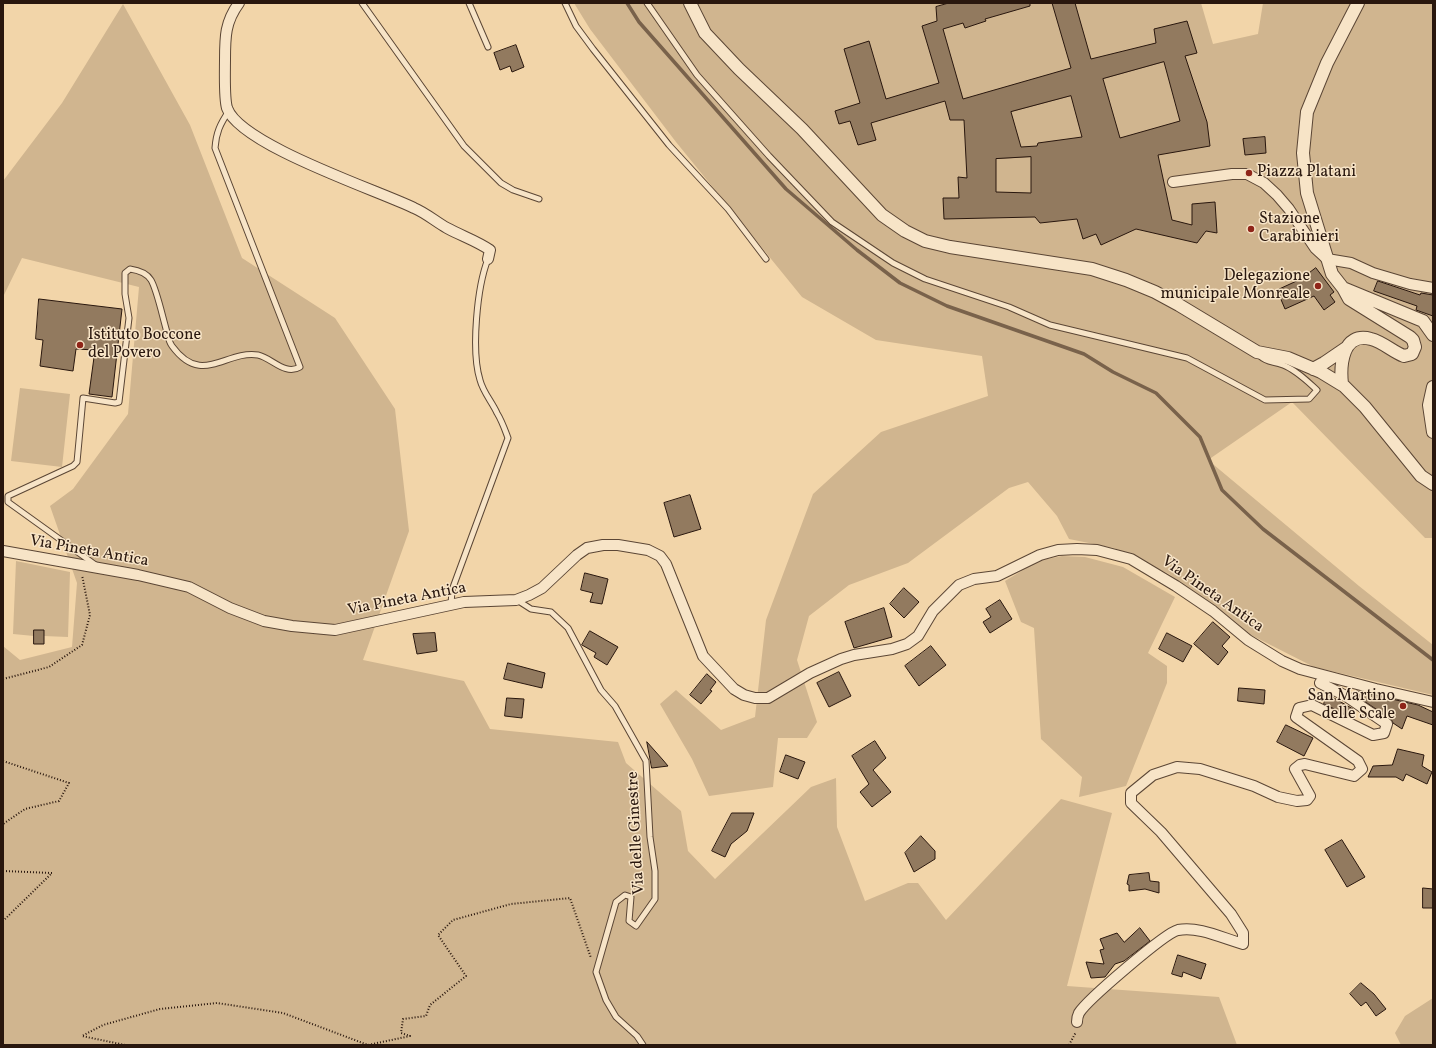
<!DOCTYPE html>
<html>
<head>
<meta charset="utf-8">
<style>
	body { margin:0 }
	#map { position:relative; width:1436px; height:1048px; overflow:hidden; background:#f2d5a9; font-family:Vollkorn,serif }
	canvas { display:block }
	.frame { position:absolute; inset:0; border:4px solid #29170e; pointer-events:none }
</style>
</head>
<body>
<div id="map">
<canvas width="1436" height="1048"></canvas>
<div class="frame"></div>
</div>
<script>
const g = document.querySelector('canvas').getContext('2d');
g.lineJoin = 'round';
function fillPath(path, color) { g.fillStyle = color; g.fill(path, 'evenodd'); }
function stroke(path, color, width, dash) { g.strokeStyle = color; g.lineWidth = width; g.lineCap = dash ? 'butt' : 'round'; g.setLineDash(dash || []); g.stroke(path); }
function drawText(font, color, halo, rows, align = 'center') {
  g.font = font + ' Vollkorn,serif'; g.lineWidth = 3; g.setLineDash([]); g.textBaseline = 'middle'; g.strokeStyle = halo; g.fillStyle = color; for (const [text, x, y, turn = 0] of rows) {
    g.save(); g.translate(x, y); g.rotate((+turn || 0) * Math.PI / 180); g.textAlign = isNaN(turn) ? turn : align; if (halo) g.strokeText(text, 0, 0); g.fillText(text, 0, 0); g.restore();
  }
}
fillPath(new Path2D(`
	M574 3H1201L1213 44 1258 34 1263 3H1433V538H1425L1292 402 1208 460 1359 586 1433 645V695L1314 667 1247 633 1169 574 1114 548 1069 539 1057 516 1028 482 1009 488 908 563 849 585 809 616 797 660 817 722 807 738H778L773 787 709 796 692 759 660 704 676 690 721 730 755 717 766 620 813 494 881 432 988 396 982 356 876 340 802 297 676 142 590 29Z
	M123 4 190 125 242 258 335 318 395 409 409 531 363 660 464 681 490 729 618 742 626 763 681 811 688 851 715 879 811 787 836 778 837 827 865 901 908 883H918L946 920 1061 799 1112 813 1067 986 1219 997 1237 1045H3V646L20 660 72 647 77 583 50 506 73 489 128 414 139 287 22 258 3 297V181L62 103Z
	M20 388 70 394 62 467 11 461Z
	M1062 556 1085 557 1123 567 1175 597 1148 653 1167 666V683L1126 786 1079 797 1082 777 1041 739 1034 628 1021 622 1005 581 1038 561Z
	M16 561 70 572 68 637 44 636V644H34V636L13 634Z
	M1433 998V1045H1401L1395 1033 1405 1016Z`), '#d0b58f');
stroke(new Path2D(`
	M627 3 639 22 786 189 857 250 900 283 947 306 1084 354 1113 372 1156 393 1200 437 1222 490 1263 529 1433 660`), '#79624b', 3.5);
const building = new Path2D(`
	M949 3H1030V6L985 19 986 21 965 28 963 23 943 29 963 99 1071 68 1052 3H1075L1091 59 1156 43 1154 29 1187 21 1197 53 1185 56 1207 122 1210 146 1158 155 1172 220 1192 225V204L1215 202 1217 233 1206 231 1197 243 1136 229 1101 245 1096 234 1083 239 1077 219 1040 223 1035 217 944 219 943 198H959L958 177 967 178 964 120H950L945 101 871 123 876 140 858 145 850 121 839 124 835 111 860 103 844 49 869 41 886 99 939 83 922 26 937 21 936 7ZM1164 62 1180 121 1120 138 1103 79ZM1071 96 1082 137 1038 143 1037 146 1021 147 1011 112ZM1031 157V193L996 192V159Z
	M516 45 524 67 512 72 510 66 500 70 494 53Z
	M1265 137 1266 153 1245 155 1243 139Z
	M1316 268 1334 292 1330 295 1335 302 1324 310 1314 296 1285 309 1277 290 1301 279Z
	M1378 281 1420 295 1421 293 1433 295V316L1416 310 1417 306 1374 291Z
	M39 299 122 309 112 397 89 394 95 350 76 349 73 371 40 366 43 340 36 339Z
	M690 495 701 529 674 537 664 503Z
	M585 573 608 579 602 604 590 602 593 593 581 590Z
	M904 588 919 602 904 618 890 604Z
	M1000 600 1012 619 990 633 983 622 991 617 986 609Z
	M884 608 892 637 854 648 845 622Z
	M1213 622 1230 637 1222 646 1228 652 1218 665 1194 644Z
	M34 630H44V644H34Z
	M590 631 618 647 607 665 594 657 596 653 582 645Z
	M435 633 437 651 417 654 413 634Z
	M1167 633 1192 646 1183 662 1159 649Z
	M931 646 946 665 919 686 905 666Z
	M508 663 545 673 542 688 504 679Z
	M839 672 851 696 829 707 817 683Z
	M707 674 716 682 710 690 712 691 701 704 690 695Z
	M1239 688 1265 690 1264 704 1238 701Z
	M1357 691 1418 705 1433 712V725L1407 716 1402 729 1393 723 1391 719 1355 695Z
	M1327 694 1353 709 1349 716 1324 704Z
	M507 698 524 699 522 718 505 716Z
	M1286 725 1313 738 1304 756 1277 742Z
	M875 741 886 758 873 770 891 792 872 807 860 792 869 784 852 756Z
	M647 742 663 760 668 766 652 768Z
	M1398 749 1424 755 1422 766 1432 772 1427 784 1406 774 1403 781 1396 777H1368L1373 766 1392 765Z
	M786 755 805 762 798 779 780 772Z
	M732 813H754L747 831 731 844 725 857 712 851Z
	M921 836 935 851V859L914 872 905 853Z
	M1342 840 1365 877 1347 887 1325 850Z
	M1149 873 1150 881 1159 882V893L1145 889 1129 891V885L1127 884 1129 875Z
	M1423 888 1433 889V908H1423Z
	M1140 928 1150 941 1124 961 1115 964 1105 977 1091 978 1086 962 1104 964 1100 950 1104 949 1100 939 1117 933 1124 942Z
	M1178 955 1206 964 1201 979 1183 972 1182 977 1172 974Z
	M1361 983 1374 994 1386 1009 1376 1016 1366 1002 1361 1006 1350 994Z`);
fillPath(building, '#927a5f');
stroke(building, '#29170e', 1);
const service = new Path2D(`
	M362 3 464 146 501 183 513 190 539 199
	M469 3 488 47
	M565 3 576 26 593 49 669 145 728 209 766 259
	M647 3 697 75 769 156 832 222 893 263 925 279 1009 307 1050 325 1187 358 1265 400 1309 399 1317 390C1307 381 1296 370 1283 365 1274 361 1267 363 1260 356
	M97 566 8 502V496L73 466 77 462 83 398 115 403 119 402 129 318 125 294V273L130 269C137 270 146 272 151 280 157 290 163 319 167 332 168 337 169 342 172 346 202 387 225 350 258 355 272 358 285 376 300 367L215 148C216 133 220 124 229 111
	M517 600 531 609 551 612 568 628 601 690 615 706 646 761 650 837 655 871V899L636 926 629 921 631 897 625 895 616 902 596 972 606 1000 616 1017 637 1036 643 1045
	M451 605 452 590 508 438C505 430 502 421 497 413 492 402 483 392 480 380 471 351 477 287 488 259`);
const minor = new Path2D(`
	M239 3C225 22 225 37 225 60 225 71 224 98 227 108 240 145 377 190 414 208 426 213 436 222 447 228 462 236 477 241 490 250L488 259
	M1173 182 1232 174H1247L1264 183 1277 195 1289 209 1315 248 1327 259 1351 263 1373 273 1410 284 1433 288
	M3 551 138 575 189 587 230 608 264 621 292 626 335 630 464 602 516 600 529 595 542 588 577 555 587 548 603 545H618L648 550 660 556 666 564 703 656 734 689 744 695 755 698H768L810 673 841 659 854 655 892 649 907 644 918 636 933 611 959 585 974 579 997 576 1040 555 1058 550 1077 549 1097 550 1131 559 1176 586 1213 611 1248 640 1282 661 1300 669 1376 689 1433 702
	M1077 1022C1077 1019 1078 1015 1079 1013 1087 1000 1165 933 1178 930 1199 926 1222 938 1243 944V933L1231 914 1161 832 1131 803V793L1153 775 1177 767 1200 769 1254 786 1278 797 1297 801 1307 800 1310 796 1295 769 1300 765 1305 764 1354 776 1362 769 1358 761 1296 717 1299 708 1312 705 1373 735 1384 733 1387 724 1346 696 1320 683 1325 676`);
const tertiary = new Path2D(`
	M690 3 705 33 739 69 802 129 882 215 905 231 925 241 950 247 1092 269 1126 280 1155 292 1179 305 1257 352 1288 358 1321 372 1344 386 1365 407 1421 476 1433 484
	M1358 3 1327 63 1307 112 1303 153 1307 193 1332 274 1343 288 1423 321 1433 335
	M1313 369 1324 363 1346 348
	M1342 384C1340 366 1342 331 1371 339 1383 342 1393 352 1404 356L1412 354 1415 347 1413 340 1410 337 1349 299 1343 288
	M1433 387 1429 405 1433 432`);
stroke(service, '#5b4635', 7);
stroke(minor, '#5b4635', 12);
stroke(tertiary, '#5b4635', 14);
stroke(new Path2D(`
	M3 679 49 667 82 645 90 615 82 575
	M3 761 69 783 59 801 25 809 3 824
	M3 871 52 873 3 921
	M125 1045 82 1036 103 1025 160 1009 217 1003 283 1013 368 1045 410 1036 401 1033 403 1019 426 1016 430 1005 466 976 438 935 453 920 511 904 570 898 591 958
	M1069 1045 1076 1032`), '#29170e', 2, [1, 2]);
stroke(service, '#f7e4c7', 5);
stroke(minor, '#f7e4c7', 10);
stroke(tertiary, '#f7e4c7', 12);
for (const [x, y, r, color] of [
	[1249,173,4,"#8f2418"],
	[1251,229,4,"#8f2418"],
	[1318,286,4,"#8f2418"],
	[80,345,4,"#8f2418"],
	[1403,706,4,"#8f2418"]
]) { const dot = new Path2D(); dot.arc(x, y, r, 0, 2 * Math.PI); g.fillStyle = color; g.fill(dot); stroke(dot, '#f7e4c7', 1.5); }
drawText('16px', '#29170e', '#f7e4c7', [
	["Piazza Platani",1257,173],
	["Stazione",1259,220],
	["Carabinieri",1259,238],
	["Delegazione",1310,277,"right"],
	["municipale Monreale",1310,295,"right"],
	["Istituto Boccone",88,336],
	["del Povero",88,354],
	["San Martino",1395,697,"right"],
	["delle Scale",1395,715,"right"]
], 'left');
drawText('16px', '#29170e', '#f7e4c7', [
	["Via Pineta Antica",89,552,10],
	["Via Pineta Antica",1212,595,35],
	["Via Pineta Antica",407,600,-11],
	["Via delle Ginestre",637,833,-93]
]);
</script>
</body>
</html>
